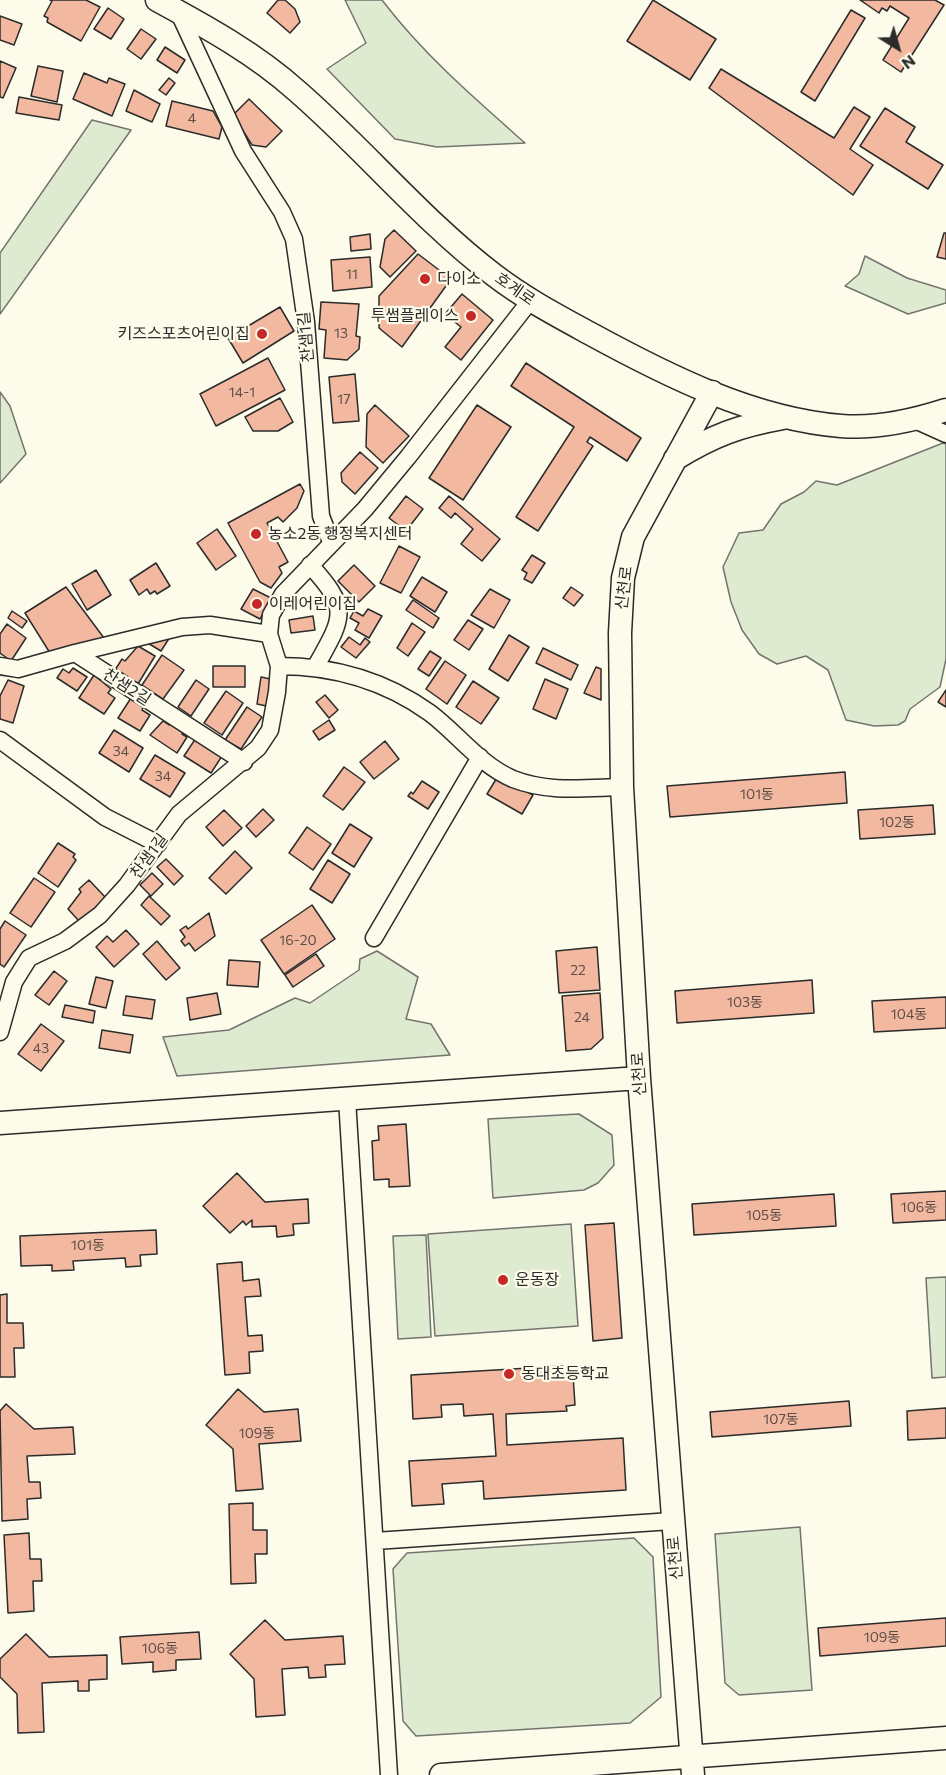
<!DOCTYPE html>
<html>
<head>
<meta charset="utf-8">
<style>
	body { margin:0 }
	#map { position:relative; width:946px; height:1775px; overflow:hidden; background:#fdfbea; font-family:Commissioner,sans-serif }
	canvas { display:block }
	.north { position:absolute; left:868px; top:18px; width:60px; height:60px; -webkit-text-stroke:4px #fdfbea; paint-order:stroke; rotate:143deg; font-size:16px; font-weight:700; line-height:24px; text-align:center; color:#2b2b2b }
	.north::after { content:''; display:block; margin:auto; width:21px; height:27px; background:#2b2b2b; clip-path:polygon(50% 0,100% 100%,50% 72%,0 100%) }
</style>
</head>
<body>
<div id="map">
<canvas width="946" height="1775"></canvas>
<div class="north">N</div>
</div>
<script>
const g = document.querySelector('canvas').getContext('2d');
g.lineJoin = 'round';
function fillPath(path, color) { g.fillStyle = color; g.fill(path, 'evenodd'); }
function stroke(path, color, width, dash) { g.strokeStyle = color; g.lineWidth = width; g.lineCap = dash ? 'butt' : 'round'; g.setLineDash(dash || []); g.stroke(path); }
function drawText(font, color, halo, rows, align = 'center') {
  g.font = font + ' Commissioner,"Noto Sans KR",sans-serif'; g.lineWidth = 4.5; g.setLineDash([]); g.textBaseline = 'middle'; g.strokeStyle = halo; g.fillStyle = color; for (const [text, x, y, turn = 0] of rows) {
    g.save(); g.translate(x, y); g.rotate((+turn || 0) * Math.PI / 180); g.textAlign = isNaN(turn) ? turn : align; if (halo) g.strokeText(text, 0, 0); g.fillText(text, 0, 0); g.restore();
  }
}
const green = new Path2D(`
	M345 0H382C423 54 474 98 525 143L437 147 395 139 327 69 366 43Z
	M92 120 131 130 0 314V253Z
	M865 256 907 278 946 290V303L908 314 845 286 859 274Z
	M0 392 10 406 26 454 0 483Z
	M943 443 946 444V659L940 687 910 709 905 721 898 725 874 726 846 720 828 670 806 656 777 664 759 654 742 630 731 602 723 567 739 533 763 530 781 504 804 492 816 481 837 485Z
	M377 951 418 977 406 1019 431 1024 450 1055 177 1076 163 1037 229 1030 295 998 310 1003 359 970 360 959Z
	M579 1114 612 1135 614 1165 598 1183 584 1190 493 1198 488 1119Z
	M571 1224 578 1326 435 1336 428 1234Z
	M426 1235 431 1337 398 1339 393 1236Z
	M946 1277V1377L932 1378 926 1278Z
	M800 1527 812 1690 739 1695 725 1683 715 1534Z
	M634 1538 653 1557 661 1697 630 1723 416 1736 403 1721 393 1569 407 1553Z`);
fillPath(green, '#deebd1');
stroke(green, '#74746e', 1.5);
const building = new Path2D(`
	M50 0H86L100 7 81 41 47 22 48 18 44 16 52 1Z
	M278 0H285L295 9 300 22 290 33 267 13Z
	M653 0 716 39 690 80 627 41Z
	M860 0H935L944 5 901 72 883 60 909 18 890 6 887 11 882 8 879 13Z
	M108 8 124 19 111 39 94 29Z
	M851 10 865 18 815 101 801 92Z
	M0 16 22 24 14 45 0 40Z
	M141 29 156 39 141 59 127 49Z
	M165 47 185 60 177 73 157 60Z
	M0 61 16 68 3 98 0 97Z
	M38 66 63 71 57 102 31 96Z
	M721 69 834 138 854 107 870 117 850 149 873 165 853 195 709 88Z
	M84 73 107 83 109 78 125 84 112 116 73 99Z
	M169 78 175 83 166 95 159 90Z
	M134 90 160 104 152 122 126 111Z
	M19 97 62 105 59 120 16 113Z
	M249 99 282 131 266 147 252 145 233 115Z
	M172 101 213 111 222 127 219 139 166 126Z
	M885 108 915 127 906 142 943 165 928 189 860 146Z
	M394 230 416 251 390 277 380 267 385 239Z
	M944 233H946V259L937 257Z
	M370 234 371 249 351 251 350 237Z
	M418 254 451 279 402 347 379 328V296Z
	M370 257 372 287 333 291 331 260Z
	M462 294 493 320 461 360 445 347 461 327 445 314Z
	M321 302 359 304 356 336 360 337 359 349 347 360 324 358 326 330 319 329Z
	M280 307 294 331 243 363 228 338Z
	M268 358 285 390 216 426 200 394Z
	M526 363 641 438 627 461 590 437 587 442 593 446 538 531 516 517 574 427 511 386Z
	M355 374 359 421 333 423 329 377Z
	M280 398 293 422 278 431H253L245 417Z
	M375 405 409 436 383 463 366 447 367 414Z
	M477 405 511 427 463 500 429 478Z
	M360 452 378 468 355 494 342 482 341 473Z
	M300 484 304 491 297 508 283 522 278 517 267 523 288 562 279 567 282 573 271 588 260 582 228 523Z
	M406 496 423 509 406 531 389 518Z
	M449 496 500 539 482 561 461 544 473 529 455 513 451 518 439 508Z
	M217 529 236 556 216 570 197 543Z
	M399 546 420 557 401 593 380 583Z
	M532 555 545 563 532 583 524 579 527 573 522 570Z
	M156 563 170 586 157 594 155 591 150 594 147 589 139 595 130 580Z
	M354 565 375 586 359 602 338 581Z
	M96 570 111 595 87 610 72 584Z
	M422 577 447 592 435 612 410 596Z
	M66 587 104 638 50 653 25 613Z
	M571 587 583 595 574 606 563 598Z
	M253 589 271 598 260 619 241 609Z
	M490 589 510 600 494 628 471 615Z
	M413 600 439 618 433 628 406 610Z
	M368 609 382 616 369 638 355 630 359 623 350 618 354 611 363 616Z
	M12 611 27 621 22 628 8 618Z
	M313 616 315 630 291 633 289 620Z
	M468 620 483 629 469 650 454 640Z
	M412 623 425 632 408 656 397 648Z
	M7 624 26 638 11 661 0 653V634Z
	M509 635 529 647 508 681 489 669Z
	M170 637 161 651 146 642Z
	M349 637 360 645 365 638 370 642 356 658 341 647Z
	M138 646 155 656 138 684 115 670 122 659 125 661Z
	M543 648 578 665 571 680 536 663Z
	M430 651 441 658 429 676 418 669Z
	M162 655 184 670 163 699 142 685Z
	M445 661 466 675 447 704 426 689Z
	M213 666H245V687H213Z
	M596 667 601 669V700L584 693Z
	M73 668 87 677 77 691 57 678 63 669 69 673Z
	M94 675 111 689 108 693 115 698 104 714 79 698Z
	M261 677 275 680 271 707 257 704Z
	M545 679 568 689 556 719 533 709Z
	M8 680 24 686 13 723 0 719V696Z
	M196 680 209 689 191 716 178 707Z
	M473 681 499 698 481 724 456 707Z
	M946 690V707L938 702Z
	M226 691 243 703 222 735 204 723Z
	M325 695 338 710 329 718 316 702Z
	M131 698 144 706 142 710 150 715 140 731 118 718Z
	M247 707 262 717 241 749 225 740Z
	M329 720 335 730 319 740 313 731Z
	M163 721 169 725 171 722 184 731 182 734 187 737 177 753 150 735Z
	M114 730 143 748 129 772 99 753Z
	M196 738 222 756 211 773 184 756Z
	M385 741 399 759 374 779 360 762Z
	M155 755 185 773 170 797 140 779Z
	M344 767 365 782 343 810 323 796Z
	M845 772 847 803 670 817 667 786Z
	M498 776 533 795 522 814 487 794Z
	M422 781 439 792 428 809 408 796 411 792 413 794Z
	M933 805 935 834 860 839 858 810Z
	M263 809 274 820 256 837 246 826Z
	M224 810 242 828 223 846 206 827Z
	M350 824 372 838 354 867 332 853Z
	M307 827 331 844 313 870 289 853Z
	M58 843 75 854 73 857 76 860 58 887 38 873Z
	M235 851 252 868 226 894 209 878Z
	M166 859 183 876 174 885 157 867Z
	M328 860 350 874 332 903 310 889Z
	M152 873 163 884 151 896 140 885Z
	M34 878 55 892 31 927 10 913Z
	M89 880 106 898 80 922 68 909 81 892 79 889Z
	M149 896 170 916 161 925 141 905Z
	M312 905 335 939 284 974 261 940Z
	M209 913 215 936 195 951 189 943 185 946 181 941 185 937 180 930 186 926 188 929Z
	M5 921 26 935 4 967 0 964V929Z
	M126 930 139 944 114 967 96 947 107 936 113 942Z
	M157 941 180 968 166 980 143 954Z
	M597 947 600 990 559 993 556 951Z
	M316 954 324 966 293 987 285 975Z
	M229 960 260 962 258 987 227 985Z
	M54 971 67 981 49 1005 35 995Z
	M96 977 113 981 106 1008 89 1004Z
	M812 980 814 1013 677 1023 675 991Z
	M217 993 221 1014 190 1020 187 998Z
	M600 993 603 1038 591 1049 566 1051 562 996Z
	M126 996 155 1000 152 1019 123 1015Z
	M946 997V1028L874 1032 872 1001Z
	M65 1005 95 1011 93 1023 62 1017Z
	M41 1024 64 1041 41 1071 18 1054Z
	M102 1030 133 1035 130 1053 99 1048Z
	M406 1124 410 1186 389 1187V1179L374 1180 372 1141 379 1140 378 1126Z
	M237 1173 265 1202 308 1199 309 1223 293 1224 294 1235 277 1237 276 1226 252 1227V1220L246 1225 243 1221 230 1233 203 1206Z
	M946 1191V1220L893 1223 891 1194Z
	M834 1194 836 1226 694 1235 692 1204Z
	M614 1223 622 1338 593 1341 585 1225Z
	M156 1230 157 1254 140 1255 141 1266 126 1267 125 1258 73 1261 74 1270 52 1271V1265L21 1266 20 1236Z
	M242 1262 243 1281 259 1279 261 1296 245 1297 248 1336 262 1335 263 1351 249 1352 250 1373 225 1375 217 1264Z
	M7 1294V1323H23L24 1348H14L15 1377H0V1295Z
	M563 1366V1375H573L575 1405 566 1406 567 1411 506 1414 507 1445 623 1438 626 1490 484 1499 483 1481 442 1484 444 1504 412 1506 409 1461 496 1456 493 1414 464 1416 463 1404 441 1405 442 1417 413 1419 411 1375Z
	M238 1389 264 1412 298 1409 301 1441 259 1444 263 1489 236 1491 233 1449 206 1425Z
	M849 1401 851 1426 712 1437 710 1412Z
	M6 1404 34 1429 73 1427 75 1454 27 1456 29 1482H40L41 1498 27 1499 28 1519 2 1521 0 1411Z
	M946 1408V1438L908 1440 907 1411Z
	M253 1503V1530H267V1554H255L256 1583 231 1584 229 1504Z
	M29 1533 30 1559H41L42 1581H33L34 1611 8 1613 4 1535Z
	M946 1618V1646L820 1656 818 1628Z
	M265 1620 285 1640 343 1636 345 1664 325 1665 326 1677 309 1678 308 1667 282 1669 285 1715 256 1717 254 1679 230 1654Z
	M199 1632 201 1659 176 1660V1670L153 1672V1662L122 1664 120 1637Z
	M26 1634 49 1657 107 1655V1679L89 1680V1691H78V1681L42 1683 44 1732 18 1733 17 1694 0 1677V1659Z`);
fillPath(building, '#f2b8a0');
stroke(building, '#2b2b2b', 1.5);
const street = new Path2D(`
	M178 11 243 151 282 212 294 239 306 322 321 516 331 542
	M915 420 946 434
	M310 565C350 609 344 616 316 666
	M75 653 182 627 210 625 269 634
	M0 666 18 669 75 653 244 762
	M279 666C335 666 384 680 430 713 458 734 480 765 513 779 549 793 584 788 622 787
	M0 740 105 817 158 844
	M374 938 480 757
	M0 1032 14 982 29 958 65 941 100 915 127 885 179 814 258 748 270 730 277 692 279 666 269 634 271 615 283 594 365 509 408 457 530 301
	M347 1099 389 1775
	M375 1541 672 1521`);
const secondary = new Path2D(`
	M157 0C205 26 256 54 297 91 365 150 423 221 494 275 524 298 556 315 589 333 666 375 753 419 841 426 877 429 912 421 946 410
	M675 459C714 435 739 426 783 418
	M0 1123 639 1078
	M441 1775 946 1738
	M693 1775 639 1078 622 787 620 633 623 578 633 537 712 392`);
stroke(street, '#2b2b2b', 19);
stroke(secondary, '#2b2b2b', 25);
stroke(street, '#fdfbea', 16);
stroke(secondary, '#fdfbea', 22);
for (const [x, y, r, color] of [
	[425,279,6,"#c62828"],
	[471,316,6,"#c62828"],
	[262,334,6,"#c62828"],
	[256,534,6,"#c62828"],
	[257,604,6,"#c62828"],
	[503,1280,6,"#c62828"],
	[509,1374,6,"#c62828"]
]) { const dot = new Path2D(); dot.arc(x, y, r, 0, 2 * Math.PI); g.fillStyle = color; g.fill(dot); stroke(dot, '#fdfbea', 2); }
drawText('14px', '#5d4e48', null, [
	["4",192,118],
	["11",352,274],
	["13",341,333],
	["14-1",242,392],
	["17",344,399],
	["34",121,751],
	["34",163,776],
	["101동",757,794],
	["102동",897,822],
	["16-20",298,940],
	["22",578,970],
	["103동",745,1002],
	["104동",909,1014],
	["24",582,1017],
	["43",41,1048],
	["106동",919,1207],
	["105동",764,1215],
	["101동",88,1245],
	["107동",781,1419],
	["109동",257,1433],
	["109동",882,1637],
	["106동",160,1648]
]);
drawText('16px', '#2b2b2b', '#fdfbea', [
	["다이소",437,279],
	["투썸플레이스",459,316,"right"],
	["키즈스포츠어린이집",250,334,"right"],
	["농소2동 행정복지센터",268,534],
	["이레어린이집",269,604],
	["운동장",515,1280],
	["동대초등학교",521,1374]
], 'left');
drawText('16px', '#2b2b2b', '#fdfbea', [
	["호계로",515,289,35],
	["찬샘1길",306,337,-95],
	["신천로",624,588,-83],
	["찬샘2길",127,687,33],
	["찬샘1길",149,856,-54],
	["신천로",639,1074,-94],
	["신천로",675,1558,-95]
]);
</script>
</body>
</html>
